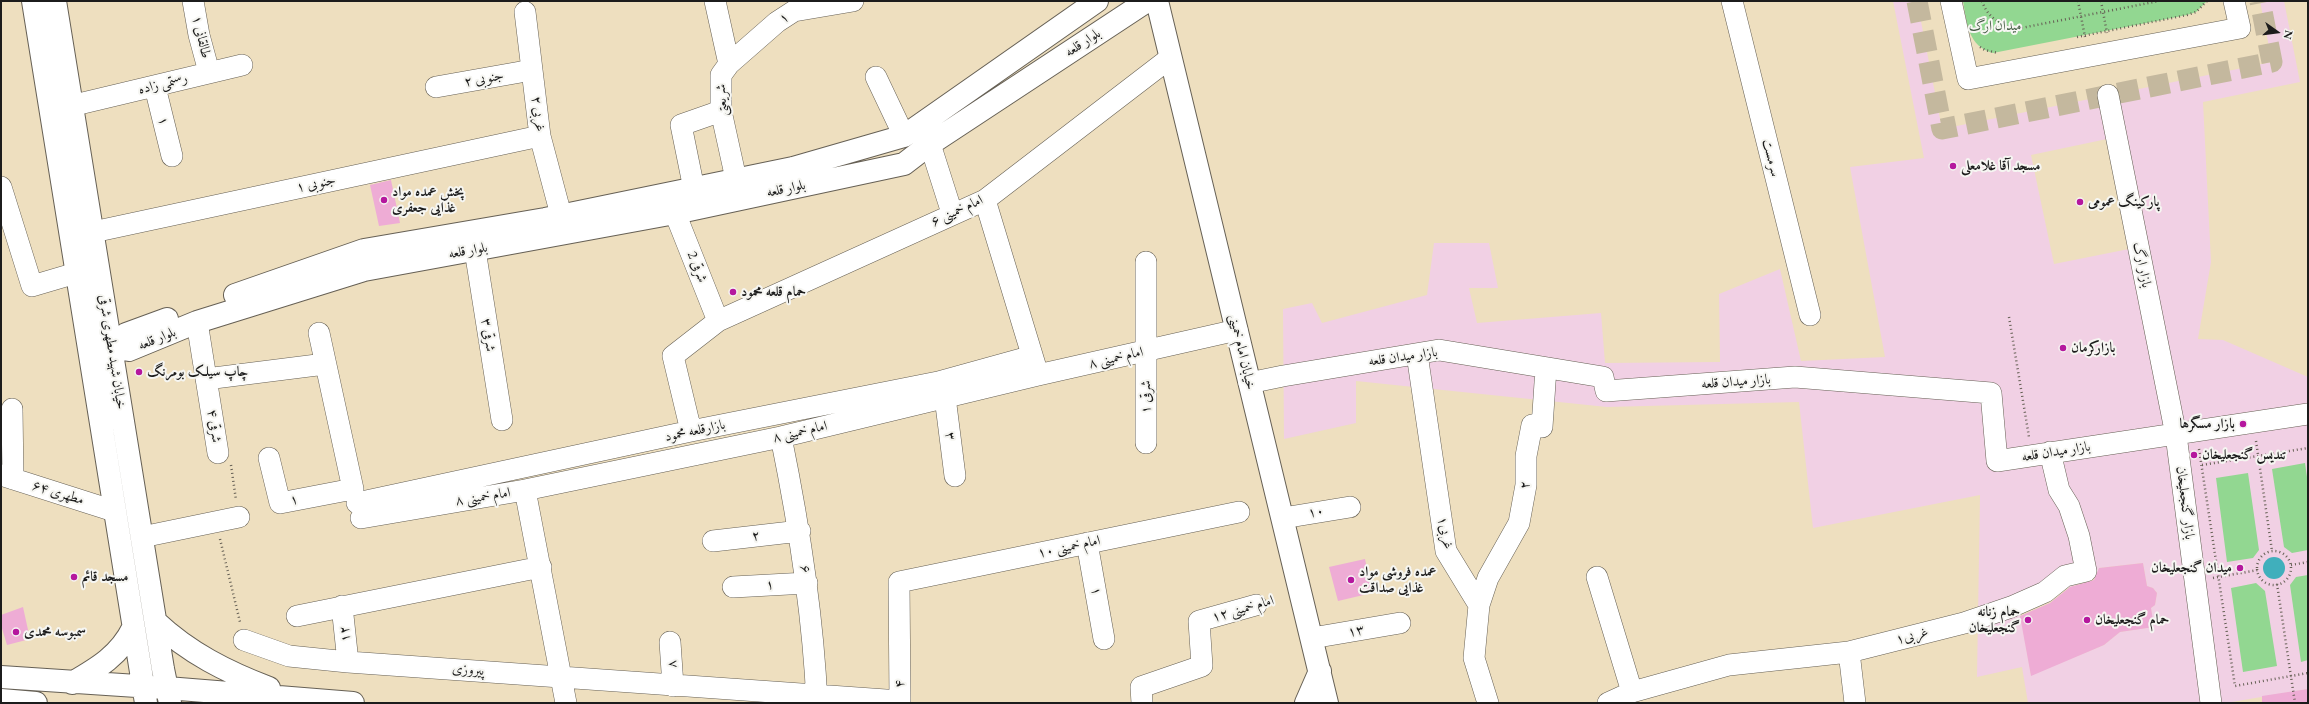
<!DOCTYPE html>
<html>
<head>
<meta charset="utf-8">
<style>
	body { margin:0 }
	#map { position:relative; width:2309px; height:704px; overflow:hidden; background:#eedfbf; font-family:"EB Garamond",serif }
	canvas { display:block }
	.frame { position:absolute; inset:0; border:2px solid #1c1c1c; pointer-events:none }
	.north { position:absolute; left:2257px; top:12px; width:40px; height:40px; -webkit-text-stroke:3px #f6f6f2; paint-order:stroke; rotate:104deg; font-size:11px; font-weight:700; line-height:16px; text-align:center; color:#1c1c1c }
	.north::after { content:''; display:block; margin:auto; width:14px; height:18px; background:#1c1c1c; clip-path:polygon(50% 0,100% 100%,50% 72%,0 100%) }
</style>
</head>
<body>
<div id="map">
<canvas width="2309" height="704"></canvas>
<div class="frame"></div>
<div class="north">N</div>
</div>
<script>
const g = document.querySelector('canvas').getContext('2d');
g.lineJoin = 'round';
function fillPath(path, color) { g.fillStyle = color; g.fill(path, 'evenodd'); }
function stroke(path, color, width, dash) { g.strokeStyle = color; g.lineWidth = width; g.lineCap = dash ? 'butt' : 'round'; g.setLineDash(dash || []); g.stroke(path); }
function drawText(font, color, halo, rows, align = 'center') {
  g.font = font + ' "EB Garamond",Amiri,serif'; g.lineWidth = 4; g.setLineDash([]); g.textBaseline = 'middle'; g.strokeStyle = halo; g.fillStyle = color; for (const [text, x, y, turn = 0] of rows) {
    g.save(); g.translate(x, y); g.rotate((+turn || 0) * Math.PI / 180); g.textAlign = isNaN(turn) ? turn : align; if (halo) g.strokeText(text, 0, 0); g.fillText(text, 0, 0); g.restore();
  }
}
fillPath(new Path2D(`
	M1893 1H1917L1942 129 2272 62 2260 1H2284L2300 82 2203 102 2211 262 2198 339 2223 340 2308 377V689L2226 703H2028L2022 667 1977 677 1980 495 1813 528 1799 402 1607 407 1356 381V423L1284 439 1283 309 1312 303 1322 323 1427 295 1434 243H1489L1498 288H1469L1477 323 1601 313 1605 363 1720 362 1719 294 1780 269 1801 361 1885 357 1850 167 1924 158ZM2107 139 2129 249 2054 264 2031 155ZM2143 563 2147 586 2153 588 2157 593 2155 605 2151 608 2153 627 2120 632 2104 645 2031 675 2020 613 2062 590 2096 577 2099 568Z`), '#f1d0e4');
fillPath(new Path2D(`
	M1963 1H2207L2196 12 2187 15 1993 53C1968 46 1967 24 1963 1Z
	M2305 463 2308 484V550L2292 553 2284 547 2272 469Z
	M2248 473 2259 550 2253 558 2227 562 2216 478Z
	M2308 575V660L2301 662 2290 585 2296 577Z
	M2256 583 2265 591 2277 666 2243 672 2231 588Z`), '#92d791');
fillPath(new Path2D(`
	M2263 568a11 11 0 1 1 22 0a11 11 0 1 1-22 0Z`), '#40afbc');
fillPath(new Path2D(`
	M391 180 400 223 379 226 370 185Z
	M1365 559 1372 593 1338 601 1329 567Z
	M2143 563 2147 586 2153 588 2157 593 2155 605 2151 608 2154 627 2120 632 2104 645 2031 676 2020 616 2050 603 2070 587 2094 580 2099 568Z
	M23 607 30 639 7 645 1 625V615Z
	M2308 689V703H2262V696Z`), '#eeacd5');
stroke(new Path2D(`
	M1917 1 1942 129 2272 62 2260 1`), '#c4b89e', 21, [21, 10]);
const minor = new Path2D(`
	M193 1 199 35 209 72
	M715 1 729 64 721 75V111L736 179
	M1732 1 1810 315
	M1951 1 1968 79 2240 28 2234 1
	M525 12 540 136 561 215
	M729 64 777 22 794 11 853 1
	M876 77 904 136
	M155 87 172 156
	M436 87 532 70
	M2108 95 2176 435 2211 703
	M83 103 242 65
	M930 144 952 213
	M1 187 32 286 76 273
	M694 189 681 125 721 111
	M985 200 1036 368
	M675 213 718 321
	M93 232 540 136
	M475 250 502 420
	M197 322 218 453
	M1417 354 1446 551 1479 605 1474 658 1488 703
	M206 379 325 364
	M1249 383 1283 376 1439 350 1603 377 1606 391 1795 377 1991 393 1997 461 2308 414
	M945 397 955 476
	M12 409 13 479
	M691 431 673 356 718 321 985 200 1170 58
	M781 437C799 525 813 613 817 703
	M1146 443V262
	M269 458 280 503 353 489 319 333
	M1 475 114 511
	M525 490 566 703
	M357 503 691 431 938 382 1032 356
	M361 518 525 490 781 437 1038 375 1237 330
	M1283 518 1350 507
	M142 537 239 517
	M713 541 800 531
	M1087 543 1104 639
	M1597 577 1632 692
	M733 587 807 583
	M1479 605 1488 578 1519 523 1526 485V456L1532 425 1542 427 1546 368
	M342 606 348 662
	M297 616 541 567
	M1312 638 1400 623
	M244 640 289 656 348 662 900 701 899 582 1239 512
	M670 642 673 686
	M1849 652 1855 703
	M1142 703 1141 687 1202 666 1199 621 1256 605
	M1608 703 1632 692 1729 665 1849 652 1964 623 2011 607 2045 592 2065 576 2086 571 2079 536 2069 506 2059 490 2050 452`);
const major = new Path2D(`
	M33 1 146 703
	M55 1 163 669 170 703
	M1157 1 1327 703
	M235 295 364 250 545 219 793 168 904 136 1097 1
	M111 347 129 350 197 322 364 270 675 213 904 164 930 144 1147 1
	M111 347 126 334 167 319
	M156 622C189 653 227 672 269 688
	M1 677 167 688 353 703
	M72 683C98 668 120 655 133 628
	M1 700 36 703
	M1306 703 1320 671`);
stroke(minor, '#666055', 22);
stroke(major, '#666055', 24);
stroke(new Path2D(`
	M1982 1C1988 18 2000 25 2016 29L2159 1
	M2078 1 2085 37
	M2101 1 2107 33
	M2077 37 2187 15 2196 12 2207 1
	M1980 47 1985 50 1998 53
	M2009 317 2029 437
	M2256 441 2272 551
	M2199 449 2235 686 2308 673
	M231 465 236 500
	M2202 465 2308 448
	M220 539 240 622
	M2257 568a17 17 0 1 1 34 0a17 17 0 1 1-34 0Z
	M2291 565 2308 562
	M2213 578 2258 570
	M2277 584 2295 703`), '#666055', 2.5, [1, 3]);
stroke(minor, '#fff', 21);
stroke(major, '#fff', 22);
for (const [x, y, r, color] of [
	[1953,166,4,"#b5179e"],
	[384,200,4,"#b5179e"],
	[2080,202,4,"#b5179e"],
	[733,292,4,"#b5179e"],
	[2063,348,4,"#b5179e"],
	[139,372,4,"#b5179e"],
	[2243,424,4,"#b5179e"],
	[2194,455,4,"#b5179e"],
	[2240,568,4,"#b5179e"],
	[74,577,4,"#b5179e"],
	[1351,580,4,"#b5179e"],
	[2028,620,4,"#b5179e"],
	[2087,620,4,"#b5179e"],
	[16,632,4,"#b5179e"]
]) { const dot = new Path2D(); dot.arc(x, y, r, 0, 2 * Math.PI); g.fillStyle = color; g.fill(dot); stroke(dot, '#f6f6f2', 1.5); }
drawText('14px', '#1c1c1c', '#f6f6f2', [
	["۱",784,18,-34],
	["طالقانی ۱",201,37,77],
	["بلوار قلعه",1083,43,-33],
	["۲ جنوبی",484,79,-10],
	["رستمی زاده",163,84,-14],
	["شریعتی",722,100,-94],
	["۲ غربی",538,114,83],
	["۱",163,121,76],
	["سرمست",1771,158,76],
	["۱ جنوبی",316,184,-12],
	["بلوار قلعه",786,189,-12],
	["امام خمینی ۶",957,211,-25],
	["بلوار قلعه",468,251,-10],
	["بازار ارگ",2142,265,79],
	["2 شرقی",697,267,68],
	["۳ شرقی",488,335,81],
	["بلوار قلعه",157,339,-22],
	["خیابان شهید مطهری شرقی",112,352,81],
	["خیابان امام خمینی",1242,352,77],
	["بازار میدان قلعه",1403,357,-8],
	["امام خمینی ۸",1116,358,-13],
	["بازار میدان قلعه",1736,382,-4],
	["۱ شرقی",1146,397,-90],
	["شرقی ۴",214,426,81],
	["بازارقلعه محمود",695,431,-12],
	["امام خمینی ۸",800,432,-13],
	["۳",950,436,83],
	["بازار میدان قلعه",2056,452,-9],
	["۲",1525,485,-85],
	["مطهری ۶۴",58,493,17],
	["امام خمینی ۸",483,497,-9],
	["۱",294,500,-11],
	["بازار گنجعلیخان",2185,503,83],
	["۱۰",1316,512,-9],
	["غربی۱",1445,533,79],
	["۲",756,536,-6],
	["امام خمینی ۱۰",1069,547,-12],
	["۶",805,569,82],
	["۱",770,585,-3],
	["۱",1096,591,80],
	["امام خمینی ۱۲",1243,609,-16],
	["۱۳",1356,631,-10],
	["۱۲",345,634,-96],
	["غربی۱",1912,636,-14],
	["۸",672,664,-95],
	["پیروزی",468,670,4],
	["۴",900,684,-91]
]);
drawText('14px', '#455d45', '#f6f6f2', [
	["میدان ارگ",1995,26]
]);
drawText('bold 14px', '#1c1c1c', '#f6f6f2', [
	["مسجد آقا غلامعلی",1961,166],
	["پخش عمده مواد",392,192],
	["غذایی جعفری",392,208],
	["پارکینگ عمومی",2088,202],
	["حمام قلعه محمود",741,292],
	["بازارکرمان",2071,348],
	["چاپ سیلک بومرنگ",147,372],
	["بازار مسگرها",2235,424,"right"],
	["تندیس گنجعلیخان",2202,455],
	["میدان گنجعلیخان",2232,568,"right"],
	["عمده فروشی مواد",1359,572],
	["غذایی صداقت",1359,588],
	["مسجد قائم",82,577],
	["حمام زنانه",2020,612,"right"],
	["گنجعلیخان",2020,628,"right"],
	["حمام گنجعلیخان",2095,620],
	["سمبوسه محمدی",24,632]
], 'left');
</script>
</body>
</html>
